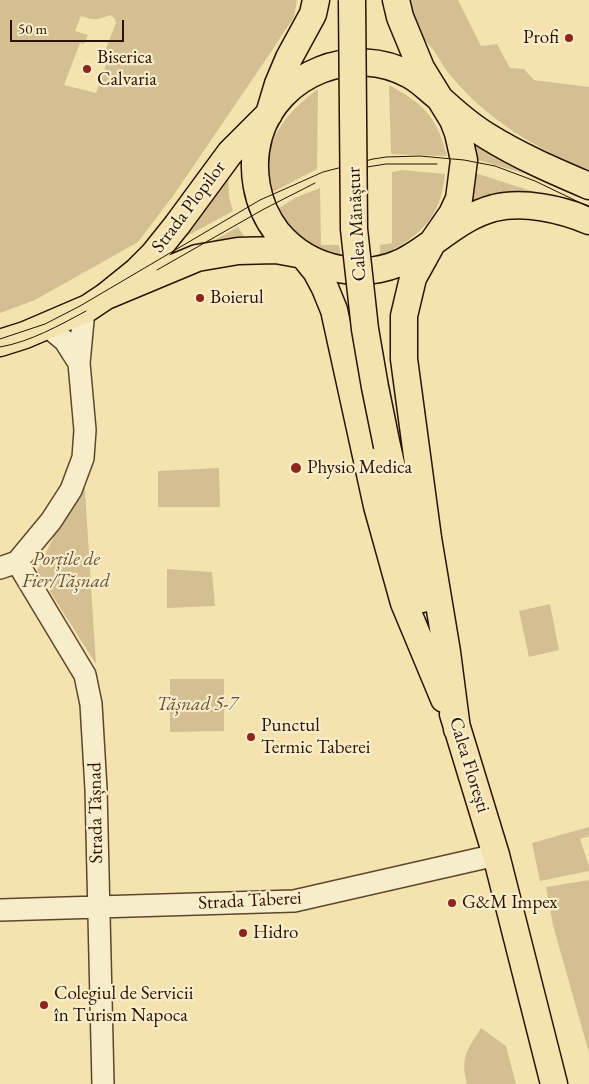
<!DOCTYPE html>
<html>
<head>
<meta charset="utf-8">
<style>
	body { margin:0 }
	#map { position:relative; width:589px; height:1084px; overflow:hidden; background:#f5e3af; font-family:"EB Garamond",serif }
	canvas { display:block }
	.scale { position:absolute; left:10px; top:20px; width:114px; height:22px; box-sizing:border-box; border:2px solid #2b1200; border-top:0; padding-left:6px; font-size:15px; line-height:18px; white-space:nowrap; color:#2b1200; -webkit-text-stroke:4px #f8edcb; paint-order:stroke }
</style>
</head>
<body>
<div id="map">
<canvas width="589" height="1084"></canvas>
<div class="scale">50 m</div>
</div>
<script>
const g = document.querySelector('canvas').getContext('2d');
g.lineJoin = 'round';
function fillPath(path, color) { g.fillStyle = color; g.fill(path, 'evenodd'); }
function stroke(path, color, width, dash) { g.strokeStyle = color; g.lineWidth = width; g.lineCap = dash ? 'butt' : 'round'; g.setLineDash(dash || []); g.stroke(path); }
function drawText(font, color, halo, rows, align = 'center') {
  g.font = font + ' "EB Garamond",serif'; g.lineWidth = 4.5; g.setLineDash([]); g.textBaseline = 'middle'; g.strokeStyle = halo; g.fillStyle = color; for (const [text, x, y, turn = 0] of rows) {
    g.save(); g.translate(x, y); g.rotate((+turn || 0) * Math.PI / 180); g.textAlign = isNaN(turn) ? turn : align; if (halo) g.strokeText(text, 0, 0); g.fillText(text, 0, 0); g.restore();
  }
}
fillPath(new Path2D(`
	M0 0H297L294 17 271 52 173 196 138 242 35 300 0 313ZM111 15 115 19 116 23 105 51 110 53 96 93 64 85 80 43 84 44 88 35 75 31 81 16C97 21 95 20 111 15Z
	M411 0H458L481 46 497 44 510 68 524 69 534 80 589 87V170C537 149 487 120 451 76 445 70 441 61 436 54 432 47 426 42 421 36 413 25 412 13 411 0Z
	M389 85C424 104 437 117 447 156L391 154Z
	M318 89 317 169 269 194C269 182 266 169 268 158 272 129 295 106 318 89Z
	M470 133 543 179 468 157Z
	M228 168 229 197 233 211 174 243Z
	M402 170 445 174C441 219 418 238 380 256V245L392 243V172Z
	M472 172 538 193 490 199 466 208Z
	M320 188 321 245H339L341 258 319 252 293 236 276 210 295 198Z
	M238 227 251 247 191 253Z
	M219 468 220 507H158V471Z
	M84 475 96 664 37 571Z
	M167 569 212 572 215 606 167 608Z
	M550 604 559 650 529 657 519 611Z
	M170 679H224V731L170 732Z
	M589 827V836L580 839 589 866V871L540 881 532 843Z
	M589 880V1053L553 925 546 887Z
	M481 1028 506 1046 516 1084H467C460 1058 467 1050 481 1028Z`), '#d3bf91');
const minor = new Path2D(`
	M47 326 65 341 79 363
	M17 562 85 675 91 704 96 789 103 1084
	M0 568 17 562 51 521 71 490 83 458 85 430 79 363 84 310
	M0 910 294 901 496 855`);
const major = new Path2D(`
	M396 0 400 17 421 68 453 120 458 133 464 160 459 199 452 214 434 240 413 278 404 316V359L428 538 447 652 457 729
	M589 186C554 171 519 156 487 136 469 125 452 110 437 96 428 89 421 81 410 75 354 44 278 72 259 136 250 168 256 205 277 232 310 272 370 284 414 255 440 239 463 216 494 208 524 201 561 209 589 221
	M106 296 197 258 238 251 276 250 303 255 316 271 325 288 334 310 377 506 404 603 444 699
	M0 343 25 335 88 308 106 296 137 271 153 255 177 225 230 153 269 114 278 84 289 58 313 14 316 0
	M387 446 422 599
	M453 714 496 855 554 1084`);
stroke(minor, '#5e462c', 24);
stroke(major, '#2b1200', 29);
stroke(minor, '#f8edcb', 21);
stroke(major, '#f5e3af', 26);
stroke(new Path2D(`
	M367 167 386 164H437
	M157 270 264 209 315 183
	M0 339 45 324 80 306 260 200 323 172 373 159 386 157 420 156 464 160 495 166 535 181 589 207
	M0 347C30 342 60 325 86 311`), '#2b1200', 1);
const majorBridge = new Path2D(`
	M352 0 354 229 365 329 375 387 387 446`);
stroke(majorBridge, '#2b1200', 29, []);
stroke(majorBridge, '#f5e3af', 26);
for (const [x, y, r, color] of [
	[569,38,5,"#8f2418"],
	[87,69,5,"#8f2418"],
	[200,298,5,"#8f2418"],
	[296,468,6,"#8f2418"],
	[251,737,5,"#8f2418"],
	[452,903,5,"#8f2418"],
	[243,933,5,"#8f2418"],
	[44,1005,5,"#8f2418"]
]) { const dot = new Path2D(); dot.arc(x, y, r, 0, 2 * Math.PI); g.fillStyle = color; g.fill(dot); stroke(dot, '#f8edcb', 2); }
drawText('19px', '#2b1200', '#f8edcb', [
	["Profi",559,38,"right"],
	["Biserica",97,58],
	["Calvaria",97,80],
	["Boierul",210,298],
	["Physio Medica",307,468],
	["Punctul",261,726],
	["Termic Taberei",261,748],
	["G&M Impex",462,903],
	["Hidro",253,933],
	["Colegiul de Servicii",54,994],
	["în Turism Napoca",54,1016]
], 'left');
drawText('19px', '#2b1200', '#f8edcb', [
	["Strada Plopilor",189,207,-53],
	["Calea Mănăștur",357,224,-93],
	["Calea Florești",469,765,73],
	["Strada Tășnad",96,813,-91],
	["Strada Taberei",250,901,-3]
]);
drawText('italic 19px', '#664f33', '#f8edcb', [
	["Porțile de",66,560],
	["Fier/Tășnad",66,582],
	["Tășnad 5-7",197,705]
]);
</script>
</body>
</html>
